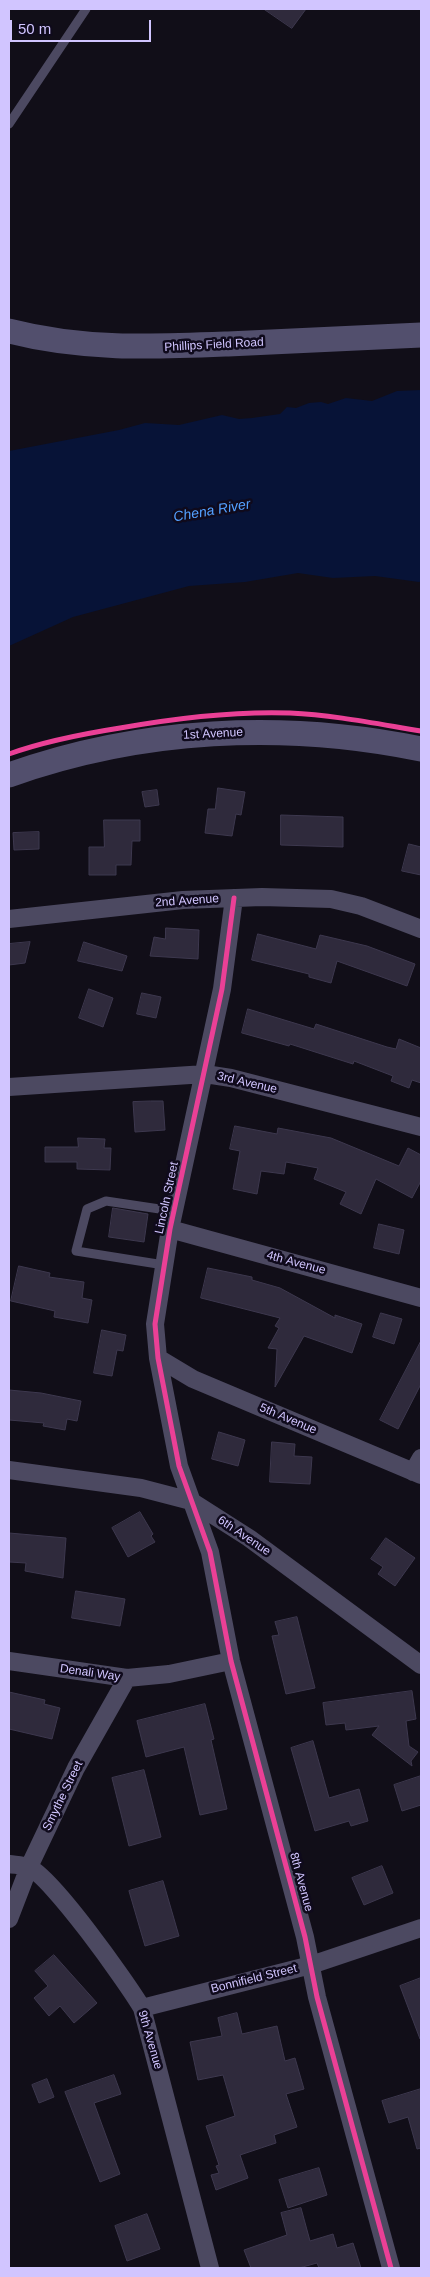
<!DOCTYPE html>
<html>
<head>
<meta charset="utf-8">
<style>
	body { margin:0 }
	#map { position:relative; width:430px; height:2277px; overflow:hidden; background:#110e18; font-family:Arial,sans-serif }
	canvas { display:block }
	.frame { position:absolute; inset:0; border:10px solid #d1c5ff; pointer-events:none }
	.scale { position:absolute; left:10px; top:20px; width:141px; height:22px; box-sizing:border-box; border:2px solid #d1c5ff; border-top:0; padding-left:6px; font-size:15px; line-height:18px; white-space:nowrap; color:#d1c5ff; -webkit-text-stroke:4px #0f0a1c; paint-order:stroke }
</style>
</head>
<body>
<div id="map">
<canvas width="430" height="2277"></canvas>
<div class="frame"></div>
<div class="scale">50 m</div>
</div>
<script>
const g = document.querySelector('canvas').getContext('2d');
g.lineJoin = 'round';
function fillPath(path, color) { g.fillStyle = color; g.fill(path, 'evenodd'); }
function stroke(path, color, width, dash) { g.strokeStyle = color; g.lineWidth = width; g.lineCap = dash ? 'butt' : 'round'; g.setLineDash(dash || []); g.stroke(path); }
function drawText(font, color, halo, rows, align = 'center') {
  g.font = font + ' Arial,sans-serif'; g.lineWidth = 5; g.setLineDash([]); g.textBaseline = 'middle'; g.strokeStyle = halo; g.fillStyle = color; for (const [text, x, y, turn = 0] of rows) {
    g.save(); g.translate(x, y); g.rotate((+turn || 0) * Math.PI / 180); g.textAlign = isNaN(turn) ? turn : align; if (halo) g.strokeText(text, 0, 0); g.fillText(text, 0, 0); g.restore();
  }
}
fillPath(new Path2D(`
	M421 390V581L419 582 375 576 333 578 298 573 245 582 189 586 73 617 9 646V451L119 430 145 423 179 425 222 415 239 419 252 418 280 414 287 407 296 408 309 403 321 402 328 404 346 398 372 401 397 391Z`), '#071337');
const building = new Path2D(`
	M264 9H306L292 28Z
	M218 788 245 792 241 815 236 814 232 836 205 833 208 809H215Z
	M157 790 159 805 145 807 142 792Z
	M281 815 343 817V847L281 845Z
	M104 820H140V841H132L131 865H116V875H89V847H104Z
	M39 832V849L14 850 13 833Z
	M409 844 421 847V875L402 871Z
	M166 928 199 930 198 959 150 956 154 937 165 939Z
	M258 934 316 949 320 935 367 946 415 964 407 986 337 961 331 983 309 977V974L252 960Z
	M30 942 25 963 9 965V944Z
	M84 942 127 956 122 971 78 961Z
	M89 989 113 998 103 1027 79 1018Z
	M142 993 161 997 156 1018 137 1014Z
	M248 1009 314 1029 316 1024 387 1047 396 1049 399 1039 421 1048V1083L412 1080 409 1088 391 1081 393 1076 354 1061 353 1064 290 1044 289 1046 242 1033Z
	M151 1101H163L165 1130 135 1132 133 1102Z
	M235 1126 277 1134 278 1128 331 1138 399 1166 408 1148 421 1155V1181L412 1198 376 1179 361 1214 340 1204 346 1192 314 1179 318 1168 286 1162 284 1174 261 1171 257 1194 233 1189 240 1151 230 1149Z
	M78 1138 105 1139 104 1148H111L110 1170 77 1169V1162H45V1147H78Z
	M113 1208 148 1214 144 1242 109 1237Z
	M379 1224 404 1230 399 1254 374 1248Z
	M19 1266 50 1273 49 1277 84 1282 82 1298 92 1300 88 1323 54 1317 55 1311 11 1301Z
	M208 1268 252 1277V1280L280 1288 335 1318V1315L362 1324 352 1353 304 1336 275 1387 277 1349 268 1348 279 1328 275 1326 280 1318 201 1298Z
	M381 1313 402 1319 394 1344 373 1337Z
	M102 1330 126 1335 123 1351 117 1350 112 1376 94 1373Z
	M421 1341V1384L398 1429 380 1420Z
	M9 1390 41 1393 81 1401 77 1421 67 1419 65 1430 43 1426 44 1423 9 1420Z
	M219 1432 245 1440 238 1466 212 1459Z
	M272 1442 295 1444 294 1456 312 1457 310 1484 270 1482Z
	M140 1512 153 1534 151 1536 155 1542 128 1557 112 1528Z
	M9 1533 66 1538 63 1578 25 1571 26 1563 9 1562Z
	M386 1538 415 1558 395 1586 378 1574 383 1567 371 1559Z
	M76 1591 125 1599 120 1626 72 1618Z
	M297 1617 315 1688 286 1694 272 1636 279 1635 275 1622Z
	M412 1691 416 1719 406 1721 409 1746 418 1752 411 1761 412 1766 372 1735 379 1726 346 1730 345 1723 326 1725 323 1703Z
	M9 1692 45 1700 44 1704 60 1708 52 1739 9 1729Z
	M205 1704 214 1739 211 1740 227 1809 200 1815 184 1747 146 1757 137 1721Z
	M313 1741 329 1798 359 1789 368 1821 351 1826 349 1821 315 1831 291 1748Z
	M144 1770 161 1837 129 1846 112 1778Z
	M421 1776V1805L402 1811 394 1785Z
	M382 1866 393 1893 364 1905 352 1878Z
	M163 1881 179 1936 145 1946 129 1891Z
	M54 1955 97 2003 74 2023 60 2006 49 2016 34 1998 48 1986 35 1971Z
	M421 1978V2038L420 2039 400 1986Z
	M237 2013 242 2034 277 2026 285 2061 295 2058 304 2089 286 2094 297 2127 274 2135 276 2143 240 2155 248 2178 216 2190 211 2175 219 2173 216 2166 219 2165 206 2126 235 2116 223 2075 198 2080 190 2042 222 2036 218 2018Z
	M114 2075 121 2094 94 2103 120 2174 100 2182 65 2092Z
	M47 2079 54 2097 39 2103 32 2085Z
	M421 2089V2148L417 2149 408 2117 389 2123 382 2101Z
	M319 2168 327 2195 288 2208 279 2180Z
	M301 2208 310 2241 333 2234 337 2248 353 2243 361 2268H319L317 2263 299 2268H251L244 2250 287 2235 281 2213Z
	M147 2214 160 2249 127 2261 115 2226Z`);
fillPath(building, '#2f2a3c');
stroke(building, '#3d384e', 1);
stroke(new Path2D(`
	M9 124 86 9
	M164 1265 76 1251 87 1209 106 1201 173 1211`), '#4c4961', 9);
stroke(new Path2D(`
	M234 898 222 989 170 1229 155 1324 158 1358 179 1466 210 1552 231 1661 305 1937 317 1997 391 2268
	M9 919 183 900 262 897 331 899 361 906 421 929
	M9 1087 205 1074 231 1078 421 1127
	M170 1229 421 1298
	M158 1358 193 1379 421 1475
	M9 1470 141 1488 191 1501 249 1538 421 1665
	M413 1472 421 1458
	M9 1661 127 1678 169 1674 231 1661
	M9 1864C15 1865 22 1865 28 1867 50 1874 128 1984 142 2008L210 2268
	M9 1919 29 1867 76 1768 127 1678
	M142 2008 311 1965 421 1928`), '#4c4961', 18);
stroke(new Path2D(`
	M9 331C83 350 152 347 228 344 292 341 357 338 421 335
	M9 775C141 728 284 721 421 749`), '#524f6d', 25);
stroke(new Path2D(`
	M9 754C45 741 82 734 120 728 176 718 232 711 290 713 334 715 378 724 421 731
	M234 898 222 989 170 1229 155 1324 158 1358 179 1466 210 1552 231 1661 305 1937 317 1997 391 2268`), '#ea4096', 5);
drawText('12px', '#d1c5ff', '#0f0a1c', [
	["Phillips Field Road",214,345,-3],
	["1st Avenue",213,734,-3],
	["2nd Avenue",187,901,-4],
	["3rd Avenue",247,1083,13],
	["Lincoln Street",167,1198,-78],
	["4th Avenue",296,1263,15],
	["5th Avenue",288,1419,23],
	["6th Avenue",244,1536,34],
	["Denali Way",90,1673,8],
	["Smythe Street",63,1796,-64],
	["8th Avenue",301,1882,75],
	["Bonnifield Street",254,1979,-14],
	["9th Avenue",150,2040,74]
]);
drawText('italic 14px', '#53a0ff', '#0f0a1c', [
	["Chena River",212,511,-10]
]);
</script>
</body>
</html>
